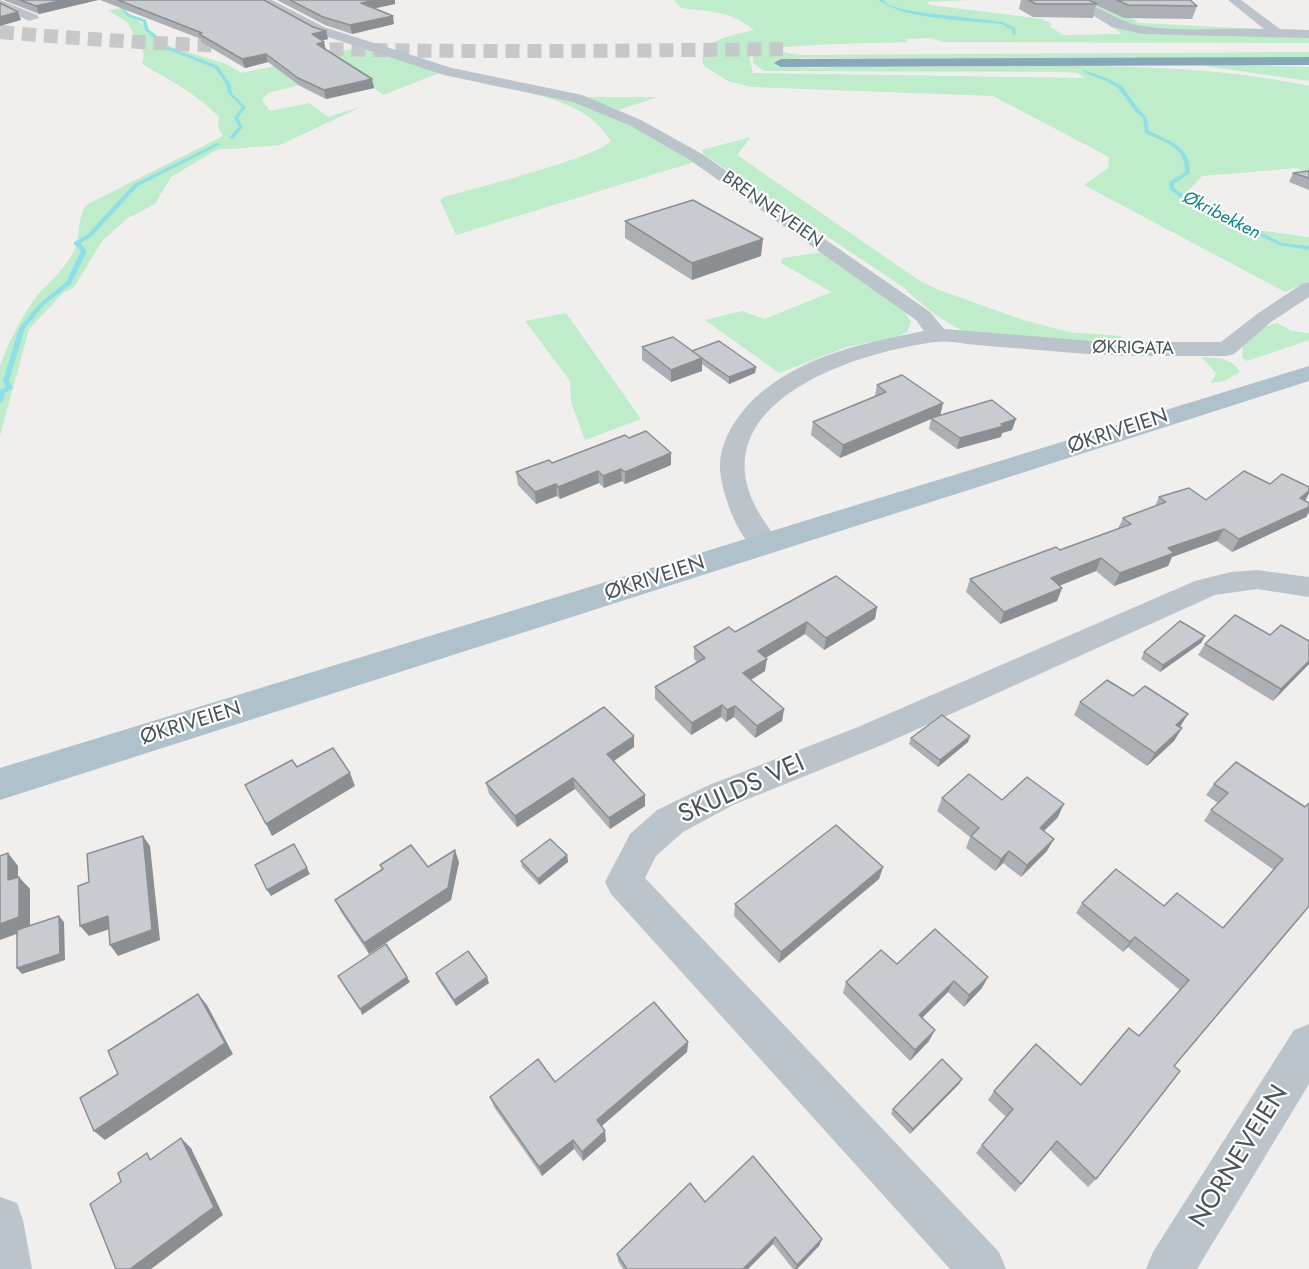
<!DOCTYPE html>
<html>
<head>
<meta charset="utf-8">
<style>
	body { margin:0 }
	canvas { display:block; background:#f1eeee }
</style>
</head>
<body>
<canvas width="1309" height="1269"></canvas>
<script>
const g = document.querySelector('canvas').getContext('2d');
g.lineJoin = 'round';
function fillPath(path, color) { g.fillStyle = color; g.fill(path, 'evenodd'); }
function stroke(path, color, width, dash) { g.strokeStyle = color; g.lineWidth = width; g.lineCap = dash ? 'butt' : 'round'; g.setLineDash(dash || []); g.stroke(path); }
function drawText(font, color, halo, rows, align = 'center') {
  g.font = font + ' Jost,sans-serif'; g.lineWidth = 4.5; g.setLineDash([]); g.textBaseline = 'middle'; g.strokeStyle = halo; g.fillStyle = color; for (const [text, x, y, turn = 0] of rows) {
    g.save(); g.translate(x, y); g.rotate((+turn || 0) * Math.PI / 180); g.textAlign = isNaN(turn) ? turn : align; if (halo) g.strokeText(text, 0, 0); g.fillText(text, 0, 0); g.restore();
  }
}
fillPath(new Path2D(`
	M674 0H971L927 2 930 5 1043 19 1052 24 1049 26 1063 35 1122 34 1107 24 1126 30 1309 36V43L943 42 931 38 906 39 907 42C886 43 782 44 773 50L799 55 1309 52V59L801 58 776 62C794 72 848 65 873 66 1018 70 1166 56 1309 86V175L1297 168 1202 176 1186 193 1221 209 1230 215 1236 223 1250 229 1309 237V281L1285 292 1084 185 1108 168 1109 157 993 96 751 87 728 81 704 66C695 38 739 35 754 30 729 10 711 12 681 8ZM748 51 753 53V63L764 71 1065 72 1077 73 1085 78 753 73Z
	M1078 0H1098L1140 23 1258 29 1253 32H1181L1125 24Z
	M122 8 171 47 226 64 242 73 361 47 439 73 383 95 374 88 339 75 268 93 262 100 270 111 309 103 328 117 363 106 280 145 216 150 171 177 155 204 128 218 103 240 74 287 63 293 29 329 0 436V367C6 346 28 304 43 289 54 278 65 267 73 253 82 236 76 220 86 205L223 136 218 127 219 117C197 94 170 80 142 64L144 54 128 23 108 10Z
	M1203 64 1309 67V81L1205 66Z
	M469 80 550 93 627 122 694 162 456 235 440 200 444 197C473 189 598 157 611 141 583 94 516 93 469 80Z
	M589 97H658L619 110 587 98Z
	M751 137 737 155 920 281 939 290 1023 320 1069 332 1120 336 1128 343 1122 345 967 333C942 321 923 306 903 287L703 154 702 150Z
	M825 252 905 312 911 322 907 332 896 337 847 347 779 373 705 320 742 311 765 319 831 292 781 263 782 258Z
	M566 313 641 419 585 440 571 402 570 381 525 321Z
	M1277 323 1292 331 1309 333V340L1247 361 1242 358 1243 345 1265 327Z
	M1201 357C1217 358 1231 357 1240 372L1224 381 1211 383 1216 373Z`), '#bfecca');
fillPath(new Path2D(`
	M879 0H883L889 5 902 9 918 12 1003 22 1015 28 1016 34 1013 35 1012 30 1001 24C969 20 903 20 879 0Z
	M118 5H120L129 14 146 20 149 30 155 34 161 44 218 66 230 84 232 93 246 107 238 118 243 127 233 139 229 138 239 127 234 118 242 107 228 93 226 84 215 68 158 46 152 36 145 30 143 22 127 16Z
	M1084 70 1109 79 1122 86 1139 110 1147 118 1149 131C1170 141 1191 147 1190 173L1174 184V188L1196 203 1219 210 1228 222 1254 229 1282 243 1309 246V250L1279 245 1250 231 1224 224 1215 212 1192 205 1170 190 1169 182 1185 172C1186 147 1164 142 1145 133L1143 118 1136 112 1118 88 1106 81 1083 72Z
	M217 143 221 144 138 186 91 237 80 243 87 251 71 284 44 305 25 328 9 381 13 388 5 393 3 401 0 403V390L6 387 3 381 19 328 40 303 66 282 81 251 74 244V242L87 235 134 184Z`), '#8fe0e6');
stroke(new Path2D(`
	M0 32C261 55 521 52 783 49`), '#c6c8c9', 14, [14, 8]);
fillPath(new Path2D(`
	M0 0 37 15 39 18 29 21 0 7Z
	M257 0H272L324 27 452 68 582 95 641 120 702 154 930 312 944 329 1104 342H1221L1257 314 1302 284 1309 282V297L1271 322 1234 354 1226 356C1171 356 1117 357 1063 352 1034 350 1005 347 977 345 964 344 949 340 936 342 868 350 721 393 748 488 754 510 767 524 779 543L775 549C769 551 763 553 757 550 737 539 719 486 720 464 721 439 738 414 756 397 803 355 864 343 924 331L916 320 690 160 631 126 573 102 444 75 316 33Z
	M1068 0C1095 0 1115 22 1142 26 1181 32 1224 28 1264 29L1228 0H1241L1280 29 1309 30V38L1143 34 1112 27Z
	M1257 570 1309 577V597L1257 589 1215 595 882 745 733 805 683 832 656 856 645 878 999 1252 1006 1269H950L611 894 605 882 630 834 657 810 709 785 858 727 1195 581 1231 572Z
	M1309 1024V1084L1197 1269H1146L1153 1252 1294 1030Z
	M0 1197 17 1203 23 1220 32 1269H0Z`), '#bac4ca');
fillPath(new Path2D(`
	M1309 366V381L0 800V768Z`), '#afc1cb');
fillPath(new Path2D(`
	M1309 57V65L781 67 774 63 781 59Z`), '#89a7ba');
fillPath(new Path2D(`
	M3 0H98L39 14Z
	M100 0H264L313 27 326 31 328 39 322 41 326 49 374 88 326 99 300 86 268 62 245 68 201 42V39Z
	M277 0H395V4L374 8 394 24 352 34 325 25Z
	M1021 0H1191L1197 6 1192 19 1124 18 1096 5 1093 18 1033 17 1019 9Z
	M1309 171V190L1289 182 1293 173Z
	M625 221 761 256 692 280 625 238Z
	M642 347 692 351 756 367 755 373 729 384 702 364V371L671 382 642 360Z
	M877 385 943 403 940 415 1012 430 1002 433 1001 437 957 449 929 429 931 419 840 458 811 435 813 422 875 396Z
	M629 438 671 465 625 484 622 481 604 488 599 483 560 499 557 496 536 504 518 485 516 472 552 463Z
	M1270 484 1309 487V493L1305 501 1309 503V512L1306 517 1232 552 1217 541 1172 557 1168 566 1114 586 1096 571 1059 586 1062 588 1057 601 1000 624 966 592 970 579 1060 550 1118 529 1123 518 1155 506 1159 497 1206 500Z
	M877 607 875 619 824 650 805 634 766 658 765 671 751 680 784 709 782 721 755 738 734 717 726 722 721 717 691 735 655 699V687L697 662 694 659V647L735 632Z
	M1270 635 1309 641V664L1273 701 1198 655 1205 644Z
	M1205 636 1201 643 1160 672 1141 659 1144 652Z
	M1080 702 1180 727 1182 728 1174 741 1147 766 1074 715Z
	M970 736 968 742 938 767 909 744 911 738Z
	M634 747 614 761 645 795V806L610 829 575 789 517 827 489 794 486 783Z
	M1236 762 1309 906 1174 1066 1096 1179 1088 1187 1050 1150 1015 1192 976 1153 982 1145 1006 1117 988 1100 994 1091 1081 1085 1139 1036 1180 990 1128 947 1123 952 1076 913 1082 903 1164 906 1223 928 1274 870 1204 821 1211 810 1218 803 1206 795 1214 784Z
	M942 798 1002 800 1058 817 1044 831 1047 851 1021 877 1003 863 995 871 966 848 970 837 937 811Z
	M567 855 568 862 539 885 522 867 521 861Z
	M459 862 451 900 369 954 341 912 335 900 382 870 380 865 428 867Z
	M883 867 879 879 779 963 734 916 735 904Z
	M897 964 982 988 964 1007 948 992 922 1018 929 1041 910 1061 843 993 846 982Z
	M436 973 489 983 456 1006 438 979Z
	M688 1042 687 1052 602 1126 606 1141 583 1161 574 1149 542 1176 494 1107 490 1097 555 1082Z
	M962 1079 959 1084 910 1134 891 1114 893 1109Z
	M705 1202 822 1239 819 1246 797 1269H793L773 1244 748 1269H623L618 1261 617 1254Z`), '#acafb4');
fillPath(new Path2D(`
	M63 0H98L39 14 36 6Z
	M376 0H395V4L363 11 361 3Z
	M18 12 21 20 0 26V17Z
	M393 16 394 24 352 34 350 25Z
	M326 31 328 39 314 42 312 34Z
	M324 42 326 51 317 44Z
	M266 54 268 62 245 68 242 59Z
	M372 79 374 88 326 99 324 90Z
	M763 239 761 256 692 280V263Z
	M702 358V371L671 382V370Z
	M756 367 755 373 729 384V377Z
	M943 403 940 416 931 418V419L840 458 843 445Z
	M1016 419 1012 430 1002 433 1001 437 957 449 960 438Z
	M671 453V465L625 484V472Z
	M621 469 622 481 604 488 603 476Z
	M598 471 599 483 560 499 558 487Z
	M556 484 557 496 536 504 535 492Z
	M1309 491V493L1305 501 1300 498Z
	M1309 507V512L1306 517 1232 552 1239 539Z
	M1224 529 1217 541 1172 557 1168 566 1114 586 1120 573 1168 548Z
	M1101 558 1096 571 1046 591 1051 578Z
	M1062 588 1057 601 1000 624 1004 612Z
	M877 607 875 619 824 650 826 638Z
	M807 622 805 634 757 663 758 651Z
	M1205 636 1201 643 1160 672 1163 665Z
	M767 659 765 671 742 685 743 673Z
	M1309 661V664L1273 701 1281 689Z
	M722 705 721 717 691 735 692 723Z
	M735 706 734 717 726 722 727 710Z
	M784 709 782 721 755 738 757 726Z
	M1188 714 1180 727 1169 738 1176 725Z
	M1182 728 1174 741 1147 766 1155 753Z
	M634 736V747L608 765 607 754Z
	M970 736 968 742 938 767 940 760Z
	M350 773 355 786 272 836 266 824Z
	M573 778 575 789 517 827 515 816Z
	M645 795V806L610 829 609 818Z
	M1064 804 1058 817 1034 841 1040 828Z
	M143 836 150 846 160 940 118 956 110 945Z
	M1054 839 1047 851 1021 877 1027 865Z
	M455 850 459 862 451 900 369 954 364 943Z
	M1009 851 1003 863 995 871 1001 859Z
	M8 853 18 866V893L8 880Z
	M567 855 568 862 539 885 538 879Z
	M883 867 879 879 779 963 781 952Z
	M307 868 310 874 271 896 267 890Z
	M19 877 30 889V929L0 940V924Z
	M59 916 64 922 65 960 22 974 17 968Z
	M108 916 116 927 89 936 80 926Z
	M1135 937 1128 947 1123 952 1130 942Z
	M407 977 410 982 362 1015 360 1009Z
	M487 977 489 983 456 1006 454 1000Z
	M988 977 982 988 964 1007 969 995Z
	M954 981 948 992 914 1026 919 1015Z
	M198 994 207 1005 233 1054 105 1140 94 1131Z
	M935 1030 929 1041 910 1061 915 1050Z
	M688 1042 687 1052 598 1129 597 1120Z
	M962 1079 959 1084 910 1134 913 1129Z
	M605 1131 606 1141 583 1161 582 1152Z
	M181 1138 191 1148 223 1215 151 1269H130Z
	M573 1140 574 1149 542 1176 539 1167Z
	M775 1237 773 1244 748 1269H743Z
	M822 1239 819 1246 797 1269H795L797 1265Z`), '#8c8f92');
const building = new Path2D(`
	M20 0H63L36 6Z
	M118 0H264L313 27 326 31 312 34 324 42 317 44 372 79 324 90 298 78 266 54 242 59 199 34 202 33Z
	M290 0H376L361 3 393 16 350 25 323 17Z
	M1029 0H1089L1097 4H1036Z
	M1117 0H1190L1197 6 1128 5Z
	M0 3 18 12 0 17Z
	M1309 171V178L1293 173Z
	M693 200 763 239 692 263 625 221Z
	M673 337 702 358 671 370 642 347Z
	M719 341 756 367 729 377 692 351Z
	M902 375 943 403 843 445 813 422 886 392 877 385Z
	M992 400 1016 419 1001 424 1004 426 960 438 931 418Z
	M646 431 671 453 625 472 621 469 603 476 598 471 558 487 556 484 535 492 516 472 549 460 552 463 625 435 629 438Z
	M1244 471 1270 484 1282 474 1309 487V491L1300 498 1309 503V507L1239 539 1224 529 1168 548 1174 553 1120 573 1101 558 1051 578 1062 588 1004 612 970 579 1056 547 1060 550 1131 524 1123 518 1166 502 1159 497 1189 488 1206 500Z
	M836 576 877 607 826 638 807 622 758 651 767 659 743 673 784 709 757 726 735 706 727 710 722 705 692 723 655 687 705 658 694 647 729 627 735 632Z
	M1235 615 1270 635 1281 625 1309 641V661L1281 689 1205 644Z
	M1180 621 1205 636 1163 665 1144 652Z
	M1107 680 1133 696 1145 686 1188 714 1176 725 1182 728 1155 753 1080 702Z
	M604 707 634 736 607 754 645 795 609 818 573 778 515 816 486 783Z
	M942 715 970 736 940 760 911 738Z
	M333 748 350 773 266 824 245 785 292 760 297 767Z
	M1236 762 1305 807 1309 803V906L1174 1066 1180 1071 1096 1179 1057 1141 1021 1184 982 1145 1013 1109 994 1091 1036 1044 1081 1085 1129 1028 1139 1036 1189 980 1135 937 1130 942 1082 903 1116 869 1164 906 1177 893 1223 928 1283 859 1211 810 1228 793 1214 784Z
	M969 774 1002 800 1027 777 1064 804 1040 828 1054 839 1027 865 1009 851 1001 859 971 836 979 828 942 798Z
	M836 825 883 867 781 952 735 904Z
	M143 836 152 930 110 945 108 916 80 926 78 886 89 882 87 854Z
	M550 839 567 855 538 879 521 861Z
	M294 844 307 868 267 890 255 865Z
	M411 845 428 867 455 850 448 888 364 943 335 900 383 869 380 865Z
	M8 853V880L19 877V917L0 924V856Z
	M59 916 60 954 17 968V930Z
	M935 929 988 977 969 995 954 981 919 1015 935 1030 915 1050 846 982 881 950 897 964Z
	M386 944 407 977 360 1009 338 976Z
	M468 951 487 977 454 1000 436 973Z
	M198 994 225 1043 94 1131 80 1098 118 1074 108 1051Z
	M654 1002 688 1042 597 1120 605 1131 582 1152 573 1140 539 1167 490 1097 538 1059 555 1082Z
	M942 1059 962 1079 913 1129 893 1109Z
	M181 1138 214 1207 130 1269H116L90 1204 121 1182 118 1173 147 1153 150 1160Z
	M753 1156 822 1239 797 1265 775 1237 743 1269H627L617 1254 690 1183 705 1202Z`);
fillPath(building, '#c8ccd1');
stroke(building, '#8c8f92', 1.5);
drawText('18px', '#47545a', '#fff', [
	["BRENNEVEIEN",772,210,35],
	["ØKRIGATA",1133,349,1]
]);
drawText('italic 18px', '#14828b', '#fff', [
	["Økribekken",1221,216,27]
]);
drawText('21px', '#47545a', '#fff', [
	["ØKRIVEIEN",1118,432,-18],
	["ØKRIVEIEN",655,579,-18],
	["ØKRIVEIEN",191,724,-17]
]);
drawText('26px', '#47545a', '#fff', [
	["SKULDS VEI",742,790,-24],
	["NORNEVEIEN",1240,1157,-58]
]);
</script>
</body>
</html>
